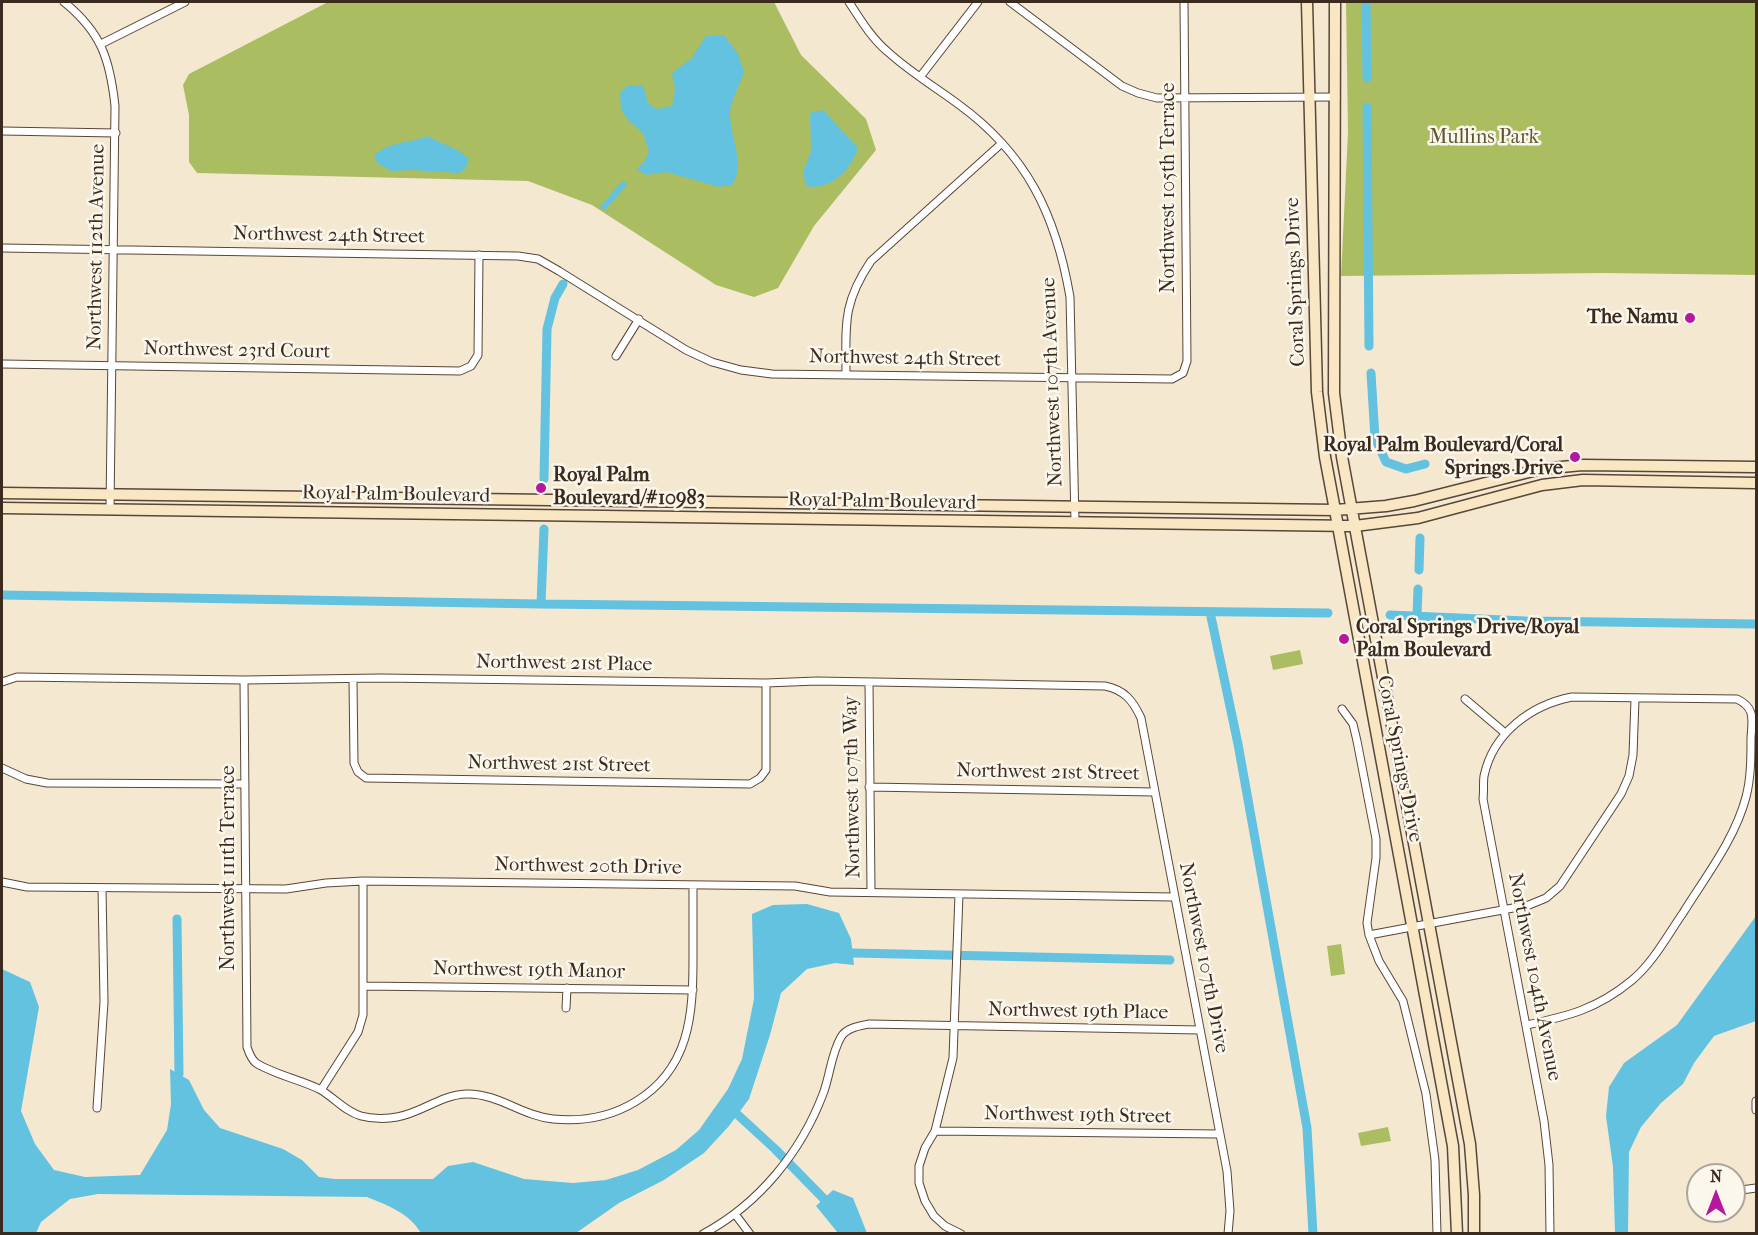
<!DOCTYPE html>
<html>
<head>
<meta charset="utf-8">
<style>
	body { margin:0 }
	#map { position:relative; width:1758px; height:1235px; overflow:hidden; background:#f5e8d1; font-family:"IM FELL French Canon",serif }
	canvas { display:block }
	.frame { position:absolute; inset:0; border:3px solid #3b2a1e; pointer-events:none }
	.north { position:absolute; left:1686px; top:1163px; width:60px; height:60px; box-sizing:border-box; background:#fbf7ec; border:2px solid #aea59a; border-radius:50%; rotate:0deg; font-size:16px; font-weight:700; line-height:24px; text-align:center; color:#3b2a1e }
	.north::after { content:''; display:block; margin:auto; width:21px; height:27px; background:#b5179e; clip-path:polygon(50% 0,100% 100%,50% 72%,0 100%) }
</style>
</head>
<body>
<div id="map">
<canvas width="1758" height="1235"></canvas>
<div class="frame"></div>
<div class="north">N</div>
</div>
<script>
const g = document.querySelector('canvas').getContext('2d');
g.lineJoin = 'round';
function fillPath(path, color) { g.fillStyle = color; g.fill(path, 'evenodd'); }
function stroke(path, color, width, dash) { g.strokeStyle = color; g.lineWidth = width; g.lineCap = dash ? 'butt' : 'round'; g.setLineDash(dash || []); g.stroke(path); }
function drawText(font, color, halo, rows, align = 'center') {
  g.font = font + ' "IM FELL French Canon",serif'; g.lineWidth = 5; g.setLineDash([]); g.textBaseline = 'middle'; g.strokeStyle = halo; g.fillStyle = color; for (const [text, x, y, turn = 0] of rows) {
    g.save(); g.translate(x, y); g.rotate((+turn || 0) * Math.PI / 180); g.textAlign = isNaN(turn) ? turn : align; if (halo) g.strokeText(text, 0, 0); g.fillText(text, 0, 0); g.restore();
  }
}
fillPath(new Path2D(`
	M328 2H774L801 55 866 119 876 150 814 226 778 288 754 297 716 285 592 205 528 181 197 173 189 162V115L183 85 189 74Z
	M1346 2H1756V275L1603 273 1341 276 1348 132Z
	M1300 650 1303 664 1273 670 1270 656Z
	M1341 944 1345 974 1331 976 1327 946Z
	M1388 1127 1391 1141 1361 1146 1358 1133Z`), '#abbd61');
fillPath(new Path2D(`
	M724 35 738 54 744 72C740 85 730 101 730 114 730 136 746 165 732 185L719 187 666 172 647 175 637 170 645 160 649 152 643 133 630 122 621 110 620 93 628 85 643 86 648 103 656 109 672 106 675 90 672 73 692 58 706 36Z
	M823 110 858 148C851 170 830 191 806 186L803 172 811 151 810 113Z
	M427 136 461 152 469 159 465 169 459 173 413 170 392 171 378 164 374 156C388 141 409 144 427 136Z
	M622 181 627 183 626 186 606 209 602 210 600 207Z
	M807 904 839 913 851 939 854 965 835 963 807 969 781 993 770 1035 749 1099 729 1126 704 1153 664 1180 619 1203 576 1233H421C409 1213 389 1206 367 1197L98 1194 70 1199 41 1222 36 1233H2V969L30 982 39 1007 21 1111 35 1144 54 1170 85 1177 140 1175 167 1130 171 1104 170 1069 189 1080 204 1110 220 1128 283 1149 302 1160 319 1177 335 1179H433L448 1166 473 1162 524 1179 573 1183 606 1180 638 1170 676 1150 699 1130 728 1089 742 1059 754 999 752 914 773 905Z
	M1756 916V1021L1714 1036 1694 1063 1683 1084 1661 1103 1641 1127 1629 1152 1628 1233H1615L1613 1167 1606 1116 1609 1087 1624 1063 1677 1025Z
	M833 1190 853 1198 867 1233H838L816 1206Z`), '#62c2e0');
stroke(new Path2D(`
	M1366 2 1367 78
	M1367 107 1369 346
	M1371 373 1375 438 1386 462 1406 469 1425 464
	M544 479 547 329 555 298 563 284
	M1419 570 1420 538
	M2 595 541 604 1328 613
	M541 604 544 529
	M1210 612 1238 744 1307 1128 1313 1234
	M1390 615 1526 621 1756 624
	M1417 616 1418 589
	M177 919 179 1074
	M853 953 1170 960
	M738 1115 775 1149 828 1203`), '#62c2e0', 9);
const minor = new Path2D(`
	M64 2C101 32 110 59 115 106L110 509
	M849 2C860 19 872 39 888 52 910 72 935 87 958 104 1027 154 1056 215 1070 297L1075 522
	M1010 2 1122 86 1138 93 1157 98 1336 97
	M101 44 185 2
	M920 77 978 2
	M2 131 116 133
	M2 248 518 256 538 259 559 271 686 350 712 362 741 370 772 374 1172 379 1183 373 1187 361 1184 2
	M616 356 639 319
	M2 364 460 371 471 366 478 355 479 255
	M846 374C846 325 842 304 871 261L1002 143
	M244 680 247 1047C249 1053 251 1059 256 1063 273 1074 301 1080 319 1089 334 1097 344 1111 361 1116 372 1119 387 1119 397 1117 421 1113 441 1095 466 1094 498 1093 522 1116 553 1119 583 1122 610 1117 635 1102 690 1069 693 1015 693 958 693 934 693 909 693 885
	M353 680 354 763 358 772 366 778 750 784 760 778 766 770V683
	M2 682 17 677 244 680 380 678 766 683 817 681 1105 686C1125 690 1133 701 1141 718L1227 1171 1230 1211 1228 1234
	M869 682 871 892
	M1465 699 1505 733
	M1342 709 1353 724 1357 741 1376 839V858L1367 923 1369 935 1379 961 1403 1001 1426 1094 1435 1160 1437 1234
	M2 768 26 779 47 783 245 784
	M869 787 1154 792
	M2 882 27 887 286 889 326 883 363 881 795 886 830 892 1174 897
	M959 894 953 1058 935 1131 925 1148 919 1166V1183L925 1201 934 1216 945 1226 961 1234
	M1369 935 1529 905 1546 898 1560 886 1621 794 1629 776 1633 755 1635 699
	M364 986 693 990
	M566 1008 567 988
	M1527 1025C1568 1016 1597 1009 1631 981 1653 963 1667 936 1683 913 1706 876 1735 839 1746 797 1751 778 1751 757 1751 738 1752 720 1756 708 1737 699L1572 697C1531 705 1493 733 1484 776 1483 783 1484 792 1483 799L1544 1121 1549 1165 1550 1234
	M321 1090 358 1032 363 1015V881
	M1756 1101V1110
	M97 1108 104 1002 102 888
	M935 1131 1220 1134
	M1698 1179 1693 1184 1691 1193 1698 1204
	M1734 1191 1756 1188
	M735 1214 750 1234
	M703 1234C759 1204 801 1152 823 1094 830 1076 831 1054 841 1037 846 1028 859 1026 869 1024L1200 1030`);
const secondary = new Path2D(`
	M1307 2 1317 392 1325 457 1338 526 1453 1146 1457 1234
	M1335 2 1334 393 1342 457 1470 1144 1474 1195V1234
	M2 493 1335 510 1386 506 1414 501 1541 469 1582 465 1756 467
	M2 508 1355 526 1418 518 1542 485 1583 480 1756 483`);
stroke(minor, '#574639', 9);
stroke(secondary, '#574639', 13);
stroke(minor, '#fff', 7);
stroke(secondary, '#f9e7c3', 10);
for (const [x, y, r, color] of [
	[1690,318,6,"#b5179e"],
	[1575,457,6,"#b5179e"],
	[541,488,6,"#b5179e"],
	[1344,639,6,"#b5179e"]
]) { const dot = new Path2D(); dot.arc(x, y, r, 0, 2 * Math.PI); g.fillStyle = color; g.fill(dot); stroke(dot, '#fbf7ec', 2); }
drawText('20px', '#5d5632', '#fbf7ec', [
	["Mullins Park",1484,138]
]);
drawText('20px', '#3b2a1e', '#fbf7ec', [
	["Northwest 105th Terrace",1169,188,-90],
	["Northwest 24th Street",329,236,1],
	["Northwest 112th Avenue",97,247,-89],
	["Coral Springs Drive",1296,282,-92],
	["Northwest 23rd Court",237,351,1],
	["Northwest 24th Street",905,359,1],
	["Northwest 107th Avenue",1053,382,-92],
	["Royal Palm Boulevard",396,495,1],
	["Royal Palm Boulevard",882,502,1],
	["Northwest 21st Place",564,664,1],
	["Coral Springs Drive",1399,759,79],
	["Northwest 21st Street",559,765,1],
	["Northwest 21st Street",1048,773,1],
	["Northwest 107th Way",853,787,-91],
	["Northwest 20th Drive",588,867,1],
	["Northwest 111th Terrace",229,868,-90],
	["Northwest 107th Drive",1203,958,79],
	["Northwest 19th Manor",529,971,1],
	["Northwest 104th Avenue",1534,977,79],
	["Northwest 19th Place",1078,1012,1],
	["Northwest 19th Street",1078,1116,1]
]);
drawText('bold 20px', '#3b2a1e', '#fbf7ec', [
	["The Namu",1678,318],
	["Royal Palm Boulevard/Coral",1563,446],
	["Springs Drive",1563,469],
	["Royal Palm",553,476,"left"],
	["Boulevard/#10983",553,499,"left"],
	["Coral Springs Drive/Royal",1356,628,"left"],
	["Palm Boulevard",1356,651,"left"]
], 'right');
</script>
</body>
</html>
